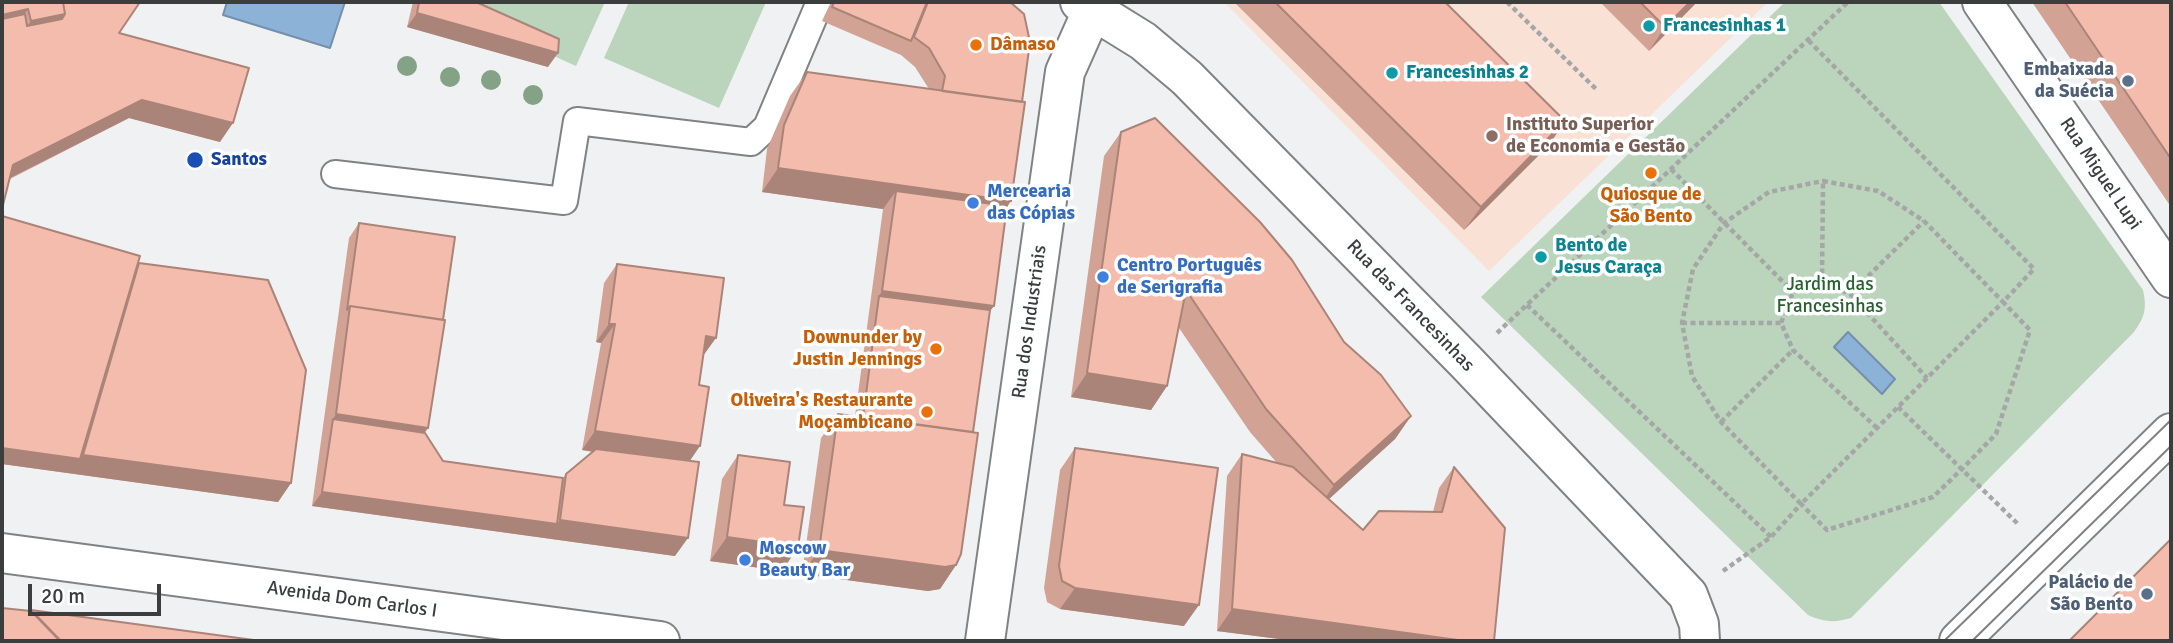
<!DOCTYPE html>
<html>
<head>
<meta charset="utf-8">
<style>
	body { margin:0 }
	#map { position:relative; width:2173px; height:643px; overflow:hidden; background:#f0f1f2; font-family:Signika,sans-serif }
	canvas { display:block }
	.frame { position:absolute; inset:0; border:4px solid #3c3d3d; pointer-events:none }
	.scale { position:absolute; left:28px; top:584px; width:133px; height:32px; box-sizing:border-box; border:4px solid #3c3d3d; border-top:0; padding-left:9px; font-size:21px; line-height:24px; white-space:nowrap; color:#3c3d3d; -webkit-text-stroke:5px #fdfeff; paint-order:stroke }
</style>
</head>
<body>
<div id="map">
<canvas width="2173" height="643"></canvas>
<div class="frame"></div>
<div class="scale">20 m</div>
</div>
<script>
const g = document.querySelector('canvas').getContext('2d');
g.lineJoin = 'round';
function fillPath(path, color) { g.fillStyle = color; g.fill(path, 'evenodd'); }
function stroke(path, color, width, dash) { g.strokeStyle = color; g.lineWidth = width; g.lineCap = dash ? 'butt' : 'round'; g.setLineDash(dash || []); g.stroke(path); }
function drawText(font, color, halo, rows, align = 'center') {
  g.font = font + ' Signika,sans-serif'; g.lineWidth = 7; g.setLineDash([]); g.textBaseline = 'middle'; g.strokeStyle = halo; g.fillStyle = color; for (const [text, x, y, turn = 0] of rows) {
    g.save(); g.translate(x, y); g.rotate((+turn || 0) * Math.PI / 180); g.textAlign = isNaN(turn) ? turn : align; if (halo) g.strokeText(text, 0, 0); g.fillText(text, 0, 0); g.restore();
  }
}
fillPath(new Path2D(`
	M1224 2H1768L1489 271Z`), '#f9e1d6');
fillPath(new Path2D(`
	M434 2H605L576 66Z
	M629 2H766L719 108 604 58Z
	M1785 2H1939L2143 290C2147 308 2145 317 2134 332L1851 618C1834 623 1824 622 1808 615L1481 297Z`), '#bad5bb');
const water = new Path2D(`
	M227 2H345L330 48 223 15Z
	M1848 332 1895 379 1882 394 1834 347Z`);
fillPath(water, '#8cb2d8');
stroke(water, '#748faa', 2);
const lane = new Path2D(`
	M335 174 564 201 577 121 751 142 767 127 820 2`);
const street = new Path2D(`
	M1080 2 1143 41 1187 78 1467 363 1688 595 1699 624 1700 641
	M1982 2 2171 278
	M985 641 1065 72 1093 9`);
const secondary = new Path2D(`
	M2 553 660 641
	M1959 641 2171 433`);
stroke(lane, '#818283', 30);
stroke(street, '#818283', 42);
stroke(secondary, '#818283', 42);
stroke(new Path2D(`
	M1507 2 1598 91
	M1671 169 1793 292
	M1823 181 1878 191 1924 221 2003 302 1801 504 1721 422 1692 376 1682 323 1693 269 1724 223 1769 192Z
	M1822 282 1823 181
	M1850 294 1924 221
	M1527 305 1771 537
	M1682 323H1781
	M1497 333 1848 2
	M1898 407 2019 525
	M1721 422 1793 350
	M1877 428 1793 350 1781 323 1793 292 1822 282 1850 294 1927 378
	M1723 571 1771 537 1801 504 1827 530 1933 497 1963 468 1996 434 2030 330 2003 302 2034 269 1808 40`), '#a5a6a6', 4.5, [5, 3.5]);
stroke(lane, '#fff', 26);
stroke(street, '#fff', 38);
stroke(secondary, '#fff', 38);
stroke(new Path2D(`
	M1944 641 2171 420
	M1972 641 2171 446`), '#808182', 2);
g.fillStyle = '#83a286';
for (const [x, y] of [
	[407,66],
	[450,77],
	[491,80],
	[533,95]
]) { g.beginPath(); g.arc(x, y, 10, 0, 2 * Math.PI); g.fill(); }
fillPath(new Path2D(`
	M2 2 119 33 220 142 129 118 10 179Z
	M413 2H476L548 67 407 27Z
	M831 2H1010L1022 102 1011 201 1007 206 994 306 990 310 973 432 956 565 940 589 928 591 802 574 821 438 838 414 855 416 883 209 762 192 767 149 790 96 807 72 929 89 915 67 901 55 822 21Z
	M1234 2H1445L1565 121 1549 145 1464 230Z
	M1600 2H1697L1649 51Z
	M2032 2H2171V207Z
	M1121 132 1344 342 1411 416 1395 439 1329 499 1363 530 1433 512 1439 488 1454 467 1494 641H1295L1217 631 1227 476 1242 454 1277 463 1250 432 1179 328 1167 386 1151 410 1071 397 1104 156Z
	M359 223 425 433 443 461 563 478 566 474 593 452 582 450 601 343 596 342 604 283 617 264 703 356 690 461 675 556 312 506 349 238Z
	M139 263 291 483 278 502 2 464Z
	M1075 448 1184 626 1060 609 1047 602 1044 588 1060 470Z
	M738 455 784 505 798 547 782 571 710 561 722 479Z`), '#d2a295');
fillPath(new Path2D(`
	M1690 2H1697L1649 51 1665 27Z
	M28 9 12 33 2 35V15Z
	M417 13 558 53 548 67 407 27Z
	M65 14 49 38 14 45 31 21Z
	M142 100 233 123 220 142 129 118 2 182 13 165Z
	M1565 121 1549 145 1464 230 1481 207Z
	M778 168 1011 201 994 225 896 191 883 209 762 192Z
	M882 291 994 306 980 324 879 296Z
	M609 324H615L601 343 596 342Z
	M706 336 716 338 703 356Z
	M1087 373 1167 386 1151 410 1071 397Z
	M336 414 428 428 415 447 333 419Z
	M1411 416 1395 439 1318 509 1334 485Z
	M595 431 700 446 687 465 582 450Z
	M2 448 80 459 83 455 291 483 278 502 2 464Z
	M322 492 557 524 560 520 688 538 675 556 312 506Z
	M727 537 798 547 782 571 710 561Z
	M819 550 956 565 940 589 928 591 802 574Z
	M1075 588 1199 605 1184 626 1060 609Z
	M1232 609 1465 641H1295L1217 631Z`), '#ab8479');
const building = new Path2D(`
	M2 2H63L65 14 31 21 28 9 2 15Z
	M63 2H140L119 33 249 68 233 123 142 100 13 165 2 209V19L25 14 27 26 62 19 65 14Z
	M419 2H476L559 39 558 53 417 13Z
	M834 2H927L911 41 832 7Z
	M928 2H1010L1024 14 1030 42 1022 102 942 91 945 76 929 48 914 37Z
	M1275 2H1445L1565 121 1481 207Z
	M1640 2H1690L1665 27Z
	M2065 2H2171V159Z
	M807 72 1025 102 1011 201 778 168 784 125Z
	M1155 118 1260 222 1292 260 1344 342 1381 375 1411 416 1334 485 1266 409 1186 290 1167 386 1087 373 1121 132Z
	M896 191 1007 206 994 306 882 291Z
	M2 216 140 256 80 459 2 448Z
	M359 223 455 237 443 320 350 306 347 310Z
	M139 263 268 280 306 370 291 483 83 455Z
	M617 264 724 278 716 338 706 336 699 385 709 387 700 446 595 431 615 324H609Z
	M879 296 990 310 973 432 863 417Z
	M350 306 445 320 428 428 336 414Z
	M838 414 978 433 961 554 956 565 945 567 819 550Z
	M333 419 425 433 443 461 563 478 557 524 322 492Z
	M1075 448 1218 468 1199 605 1075 588 1062 581 1059 566Z
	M596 449 699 462 688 538 560 520 566 474Z
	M1242 454 1293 467 1363 530 1379 511 1442 512 1454 467 1505 528 1494 641H1465L1232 609Z
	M738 455 790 462 784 505 804 507 798 547 727 537Z
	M2171 539V641H2069Z
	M2 608 31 611 60 641H2Z
	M31 610 261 641H61Z`);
fillPath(building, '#f4bcad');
stroke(building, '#ab8479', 2);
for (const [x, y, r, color] of [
	[1649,26,7,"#0f9aa8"],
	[976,45,7,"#e8710a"],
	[1392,73,7,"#0f9aa8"],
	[2128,81,7,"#5c6f8a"],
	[1492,136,7,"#8d6e63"],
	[195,160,9,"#1a4fb4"],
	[1651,173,7,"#e8710a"],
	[973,203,7,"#3f7fe0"],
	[1541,257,7,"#0f9aa8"],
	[1103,277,7,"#3f7fe0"],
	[936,349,7,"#e8710a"],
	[927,412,7,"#e8710a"],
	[745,560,7,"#3f7fe0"],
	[2147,594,7,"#5c6f8a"]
]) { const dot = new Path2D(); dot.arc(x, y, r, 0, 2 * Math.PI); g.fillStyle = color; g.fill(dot); stroke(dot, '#fdfeff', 2.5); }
drawText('bold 19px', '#0d838f', '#fdfeff', [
	["Francesinhas 1",1663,26],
	["Francesinhas 2",1406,73],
	["Bento de",1555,246],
	["Jesus Caraça",1555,268]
], 'left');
drawText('bold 19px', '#c56008', '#fdfeff', [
	["Dâmaso",990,45,"left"],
	["Quiosque de",1651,195,"center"],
	["São Bento",1651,217,"center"],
	["Downunder by",922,338],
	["Justin Jennings",922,360],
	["Oliveira's Restaurante",913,401],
	["Moçambicano",913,423]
], 'right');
drawText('bold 19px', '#4e5e75', '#fdfeff', [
	["Embaixada",2114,70],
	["da Suécia",2114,92],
	["Palácio de",2133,583],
	["São Bento",2133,605]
], 'right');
drawText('bold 19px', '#785e54', '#fdfeff', [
	["Instituto Superior",1506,125],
	["de Economia e Gestão",1506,147]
], 'left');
drawText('bold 19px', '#164399', '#fdfeff', [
	["Santos",211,160]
], 'left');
drawText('19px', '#3c3d3d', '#fdfeff', [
	["Rua Miguel Lupi",2100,174,56],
	["Rua das Francesinhas",1410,306,46],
	["Rua dos Industriais",1030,322,-82],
	["Avenida Dom Carlos I",352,600,8]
]);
drawText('bold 19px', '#366cbe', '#fdfeff', [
	["Mercearia",987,192],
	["das Cópias",987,214],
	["Centro Português",1117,266],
	["de Serigrafia",1117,288],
	["Moscow",759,549],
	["Beauty Bar",759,571]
], 'left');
drawText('19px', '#29612e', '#fdfeff', [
	["Jardim das",1830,285],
	["Francesinhas",1830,307]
]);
</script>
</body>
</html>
